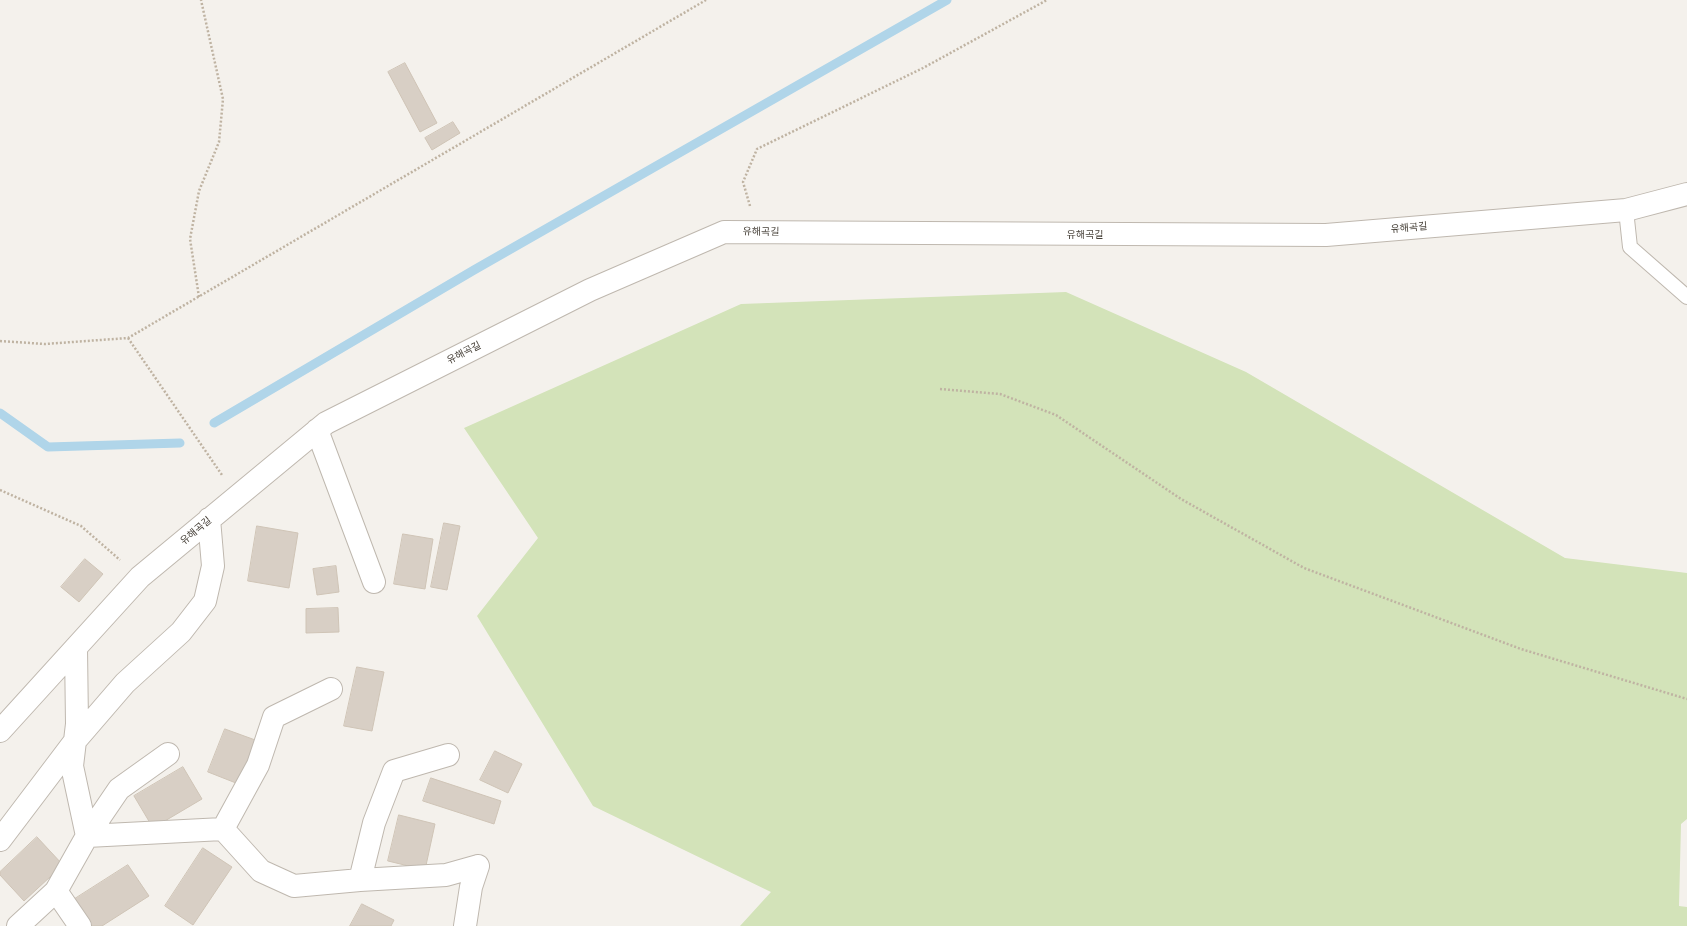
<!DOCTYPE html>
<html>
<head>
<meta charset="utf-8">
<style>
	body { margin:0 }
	canvas { display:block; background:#f4f1ec }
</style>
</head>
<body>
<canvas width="1687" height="926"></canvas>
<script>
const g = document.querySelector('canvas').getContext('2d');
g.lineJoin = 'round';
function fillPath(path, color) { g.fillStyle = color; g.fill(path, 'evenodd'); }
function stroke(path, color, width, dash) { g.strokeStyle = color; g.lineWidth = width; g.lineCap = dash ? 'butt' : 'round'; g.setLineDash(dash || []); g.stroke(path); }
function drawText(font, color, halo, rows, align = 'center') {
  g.font = font + ' "Work Sans","Noto Sans KR",sans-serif'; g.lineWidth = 3; g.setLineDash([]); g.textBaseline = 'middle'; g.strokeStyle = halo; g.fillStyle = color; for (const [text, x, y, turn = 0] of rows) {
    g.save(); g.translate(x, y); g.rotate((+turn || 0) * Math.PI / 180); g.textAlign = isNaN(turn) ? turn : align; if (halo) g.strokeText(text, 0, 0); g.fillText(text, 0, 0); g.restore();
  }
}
fillPath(new Path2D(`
	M1066 292 1246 372 1565 558 1687 573V819L1681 824 1679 906 1687 907V926H740L771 892 593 806 477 616 538 538 464 428 741 304Z`), '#d3e3b9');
stroke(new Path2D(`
	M0 413 48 447 180 443
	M214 423 474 270 947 0`), '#b0d5e9', 9);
const building = new Path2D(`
	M405 63 437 123 420 132 388 72Z
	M453 122 460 133 432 150 425 138Z
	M444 523 460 526 447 590 431 587Z
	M257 526 298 533 289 588 248 581Z
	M403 534 433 539 425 589 394 584Z
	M85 559 103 574 79 602 61 587Z
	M336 566 339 592 317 595 313 569Z
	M338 608 339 632 306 633V609Z
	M357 667 384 672 372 731 344 726Z
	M225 729 258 741 241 785 208 772Z
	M495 751 522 764 508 793 480 780Z
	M183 767 202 799 153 828 134 796Z
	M431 778 501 801 494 824 423 801Z
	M399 815 435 824 425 870 388 861Z
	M37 837 63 865 24 901 0 875V872Z
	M203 848 232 867 193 925 165 906Z
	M128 865 149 896 102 926H86L70 902Z
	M362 904 394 920 391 926H350Z`);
fillPath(building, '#d8cfc5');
stroke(building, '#cfc4b6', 1);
const service = new Path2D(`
	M1626 210 1630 247 1687 297`);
const minor = new Path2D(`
	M317 430 374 582
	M0 731 140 577 326 423 590 290 724 232 1326 235 1626 210 1687 194
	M223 829 261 871 294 886 360 880 374 823 394 771 448 755
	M87 836 223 829 258 765 274 717 331 689
	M87 836 119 789 168 754
	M0 840 75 741 125 683 181 632 205 601 213 566 209 519
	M360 880 446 875 478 866
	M56 891 80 926
	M18 926 56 891 87 836 72 766 77 724 76 648
	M465 926 471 887 478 866`);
stroke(service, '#bfb8af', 16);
stroke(minor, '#bfb8af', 24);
stroke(new Path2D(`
	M750 206 743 182 757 149 923 68 1047 0
	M199 297 190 239 199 191 219 142 223 99 201 0
	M128 338 222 475
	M0 341 45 344 128 338 706 0
	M940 389 1000 394 1056 415 1181 499 1304 568 1521 649 1687 699
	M0 490 81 526 120 560`), '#bfb3a2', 2.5, [2, 2]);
stroke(service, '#fff', 14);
stroke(minor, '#fff', 22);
drawText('10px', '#48423a', '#fff', [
	["유해곡길",1409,228,-5],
	["유해곡길",761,232,1],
	["유해곡길",1085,235],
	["유해곡길",464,353,-27],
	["유해곡길",196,531,-40]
]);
</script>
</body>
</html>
